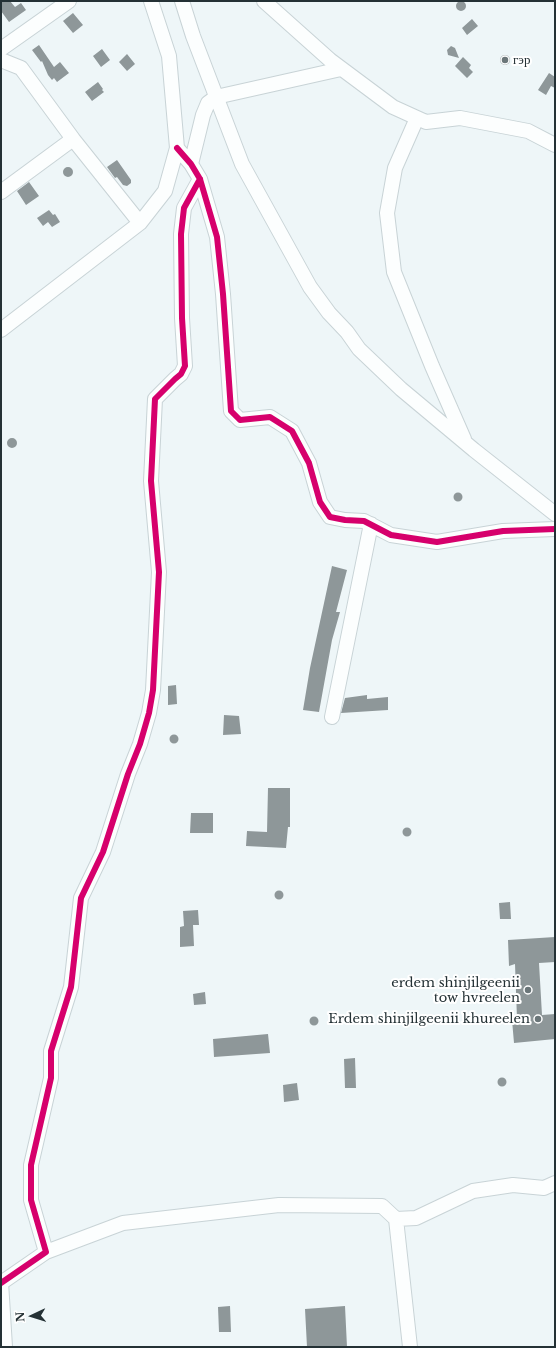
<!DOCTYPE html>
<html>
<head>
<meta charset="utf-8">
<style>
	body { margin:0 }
	#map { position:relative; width:556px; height:1348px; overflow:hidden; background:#eef6f8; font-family:"Libre Baskerville",serif }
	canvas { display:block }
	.frame { position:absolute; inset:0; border:2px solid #243135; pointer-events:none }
	.north { position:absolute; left:12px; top:1296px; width:40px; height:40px; -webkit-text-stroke:3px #fff; paint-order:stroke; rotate:266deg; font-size:11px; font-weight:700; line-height:16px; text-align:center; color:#243135 }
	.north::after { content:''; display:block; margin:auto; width:14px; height:18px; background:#243135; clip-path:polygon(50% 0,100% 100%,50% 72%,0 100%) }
</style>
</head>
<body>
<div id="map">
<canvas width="556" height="1348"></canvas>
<div class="frame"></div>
<div class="north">N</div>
</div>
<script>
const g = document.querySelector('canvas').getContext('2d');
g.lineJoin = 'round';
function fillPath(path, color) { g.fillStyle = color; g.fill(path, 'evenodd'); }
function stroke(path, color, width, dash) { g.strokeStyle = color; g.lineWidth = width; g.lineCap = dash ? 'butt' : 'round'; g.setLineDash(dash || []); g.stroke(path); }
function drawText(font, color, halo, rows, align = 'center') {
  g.font = font + ' "Libre Baskerville",serif'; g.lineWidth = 4; g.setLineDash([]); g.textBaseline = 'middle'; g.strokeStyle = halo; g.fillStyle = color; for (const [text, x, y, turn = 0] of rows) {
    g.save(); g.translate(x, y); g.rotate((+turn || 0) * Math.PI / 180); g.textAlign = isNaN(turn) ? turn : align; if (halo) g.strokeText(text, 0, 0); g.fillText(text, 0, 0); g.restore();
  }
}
fillPath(new Path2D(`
	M1 1H10L15 7 21 3 26 10 9 22 1 11Z
	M456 6a5 5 0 1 1 10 0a5 5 0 1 1-10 0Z
	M73 13 83 25 73 33 63 21Z
	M472 19 478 26 467 35 462 28Z
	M39 45 54 67 60 62 69 73 57 82 54 78 52 80 48 75 42 61 41 62 32 50Z
	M451 46 455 48 459 58 448 55 447 50Z
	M102 49 110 60 101 67 93 56Z
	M127 54 135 64 127 71 119 62Z
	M500 60a5 5 0 1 1 10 0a5 5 0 1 1-10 0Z
	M463 57 471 65 469 68 473 72 467 78 455 66Z
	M549 73 555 77V88L551 86 546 95 538 90Z
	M98 82 103 89 102 90 104 92 92 101 85 92Z
	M117 160 131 180V183L127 186 123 185 117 177 115 178 107 167Z
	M63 172a5 5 0 1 1 10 0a5 5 0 1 1-10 0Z
	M29 182 39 196 26 205 17 191Z
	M49 210 53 215 55 214 60 222 52 227 48 222 43 226 37 218Z
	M7 443a5 5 0 1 1 10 0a5 5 0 1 1-10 0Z
	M453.5 497a4.5 4.5 0 1 1 9 0a4.5 4.5 0 1 1-9 0Z
	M332 566 347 570 336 612H340L332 640 319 712 303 710 310 668Z
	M176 685 177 704 168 705V686Z
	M367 695V699L388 697V710L341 713 345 698Z
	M224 715 239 716 241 734 223 735Z
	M169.5 739a4.5 4.5 0 1 1 9 0a4.5 4.5 0 1 1-9 0Z
	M268 788H290V827H288L286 848 246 846 247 831 267 832Z
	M191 813H213V833H190Z
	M402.5 832a4.5 4.5 0 1 1 9 0a4.5 4.5 0 1 1-9 0Z
	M274.5 895a4.5 4.5 0 1 1 9 0a4.5 4.5 0 1 1-9 0Z
	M510 902 511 919H500L499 903Z
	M198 910 199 925H193L194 946 180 947V927L184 926 183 911Z
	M555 937V962L539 963 542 1015 555 1014V1039L514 1043 512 1020 517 1019 515 964 509 966 508 940Z
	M205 992 206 1004 194 1005 193 994Z
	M309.5 1021a4.5 4.5 0 1 1 9 0a4.5 4.5 0 1 1-9 0Z
	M268 1034 270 1053 214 1057 213 1039Z
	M355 1058 356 1088H345L344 1059Z
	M497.5 1082a4.5 4.5 0 1 1 9 0a4.5 4.5 0 1 1-9 0Z
	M297 1083 299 1100 284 1102 283 1085Z
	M230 1306 231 1332H219L218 1307Z
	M345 1306 347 1347H307L305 1309Z`), '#8e9799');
const minor = new Path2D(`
	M182 1 193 36 242 164 310 287 329 313 347 332 359 349 401 389 474 450 555 514
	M264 1 330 60 393 107 426 122 460 118 528 131 555 145
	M1 49 69 1
	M1 60 21 68 73 139 140 223
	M417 118 395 168 387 213 394 272 432 366 464 439
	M177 148 191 164 200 179 217 237 223 294 231 411 240 420 270 417 292 431 309 463 320 502 330 517 345 520 364 521 391 535 437 542 503 531 555 529
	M191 164 203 115 208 103 216 97 341 69
	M1 192 73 139
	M1 330 140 223 165 191 177 148 169 56 151 1
	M332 717 371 524
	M396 1219 416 1218 473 1191 513 1185 544 1188 555 1183
	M46 1252 123 1223 279 1205 382 1206 396 1219 410 1347
	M1 1282 5 1347
	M1 1283 46 1252 31 1200V1165L51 1078V1051L71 987 81 898 103 852 128 774 140 744 149 713 153 690 159 572 151 481 155 399 175 379 181 374 185 366 182 318 181 234 184 208 200 179`);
stroke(minor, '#c8d3d6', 16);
stroke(minor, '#fcfefe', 14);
stroke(new Path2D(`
	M177 148 191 164 200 179 217 237 223 294 231 411 240 420 270 417 292 431 309 463 320 502 330 517 345 520 364 521 391 535 437 542 503 531 555 529
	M1 1283 46 1252 31 1200V1165L51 1078V1051L71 987 81 898 103 852 128 774 140 744 149 713 153 690 159 572 151 481 155 399 175 379 181 374 185 366 182 318 181 234 184 208 200 179`), '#d6006c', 6);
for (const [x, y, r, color] of [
	[505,60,4,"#6b7679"],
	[528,990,4,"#6b7679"],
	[538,1019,4,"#6b7679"]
]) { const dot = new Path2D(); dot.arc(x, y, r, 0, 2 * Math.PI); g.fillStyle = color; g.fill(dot); stroke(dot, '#fff', 1.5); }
drawText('13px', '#243135', '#fff', [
	["гэр",513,60,"left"],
	["erdem shinjilgeenii",520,983],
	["tow hvreelen",520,998],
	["Erdem shinjilgeenii khureelen",530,1019]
], 'right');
</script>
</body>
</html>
